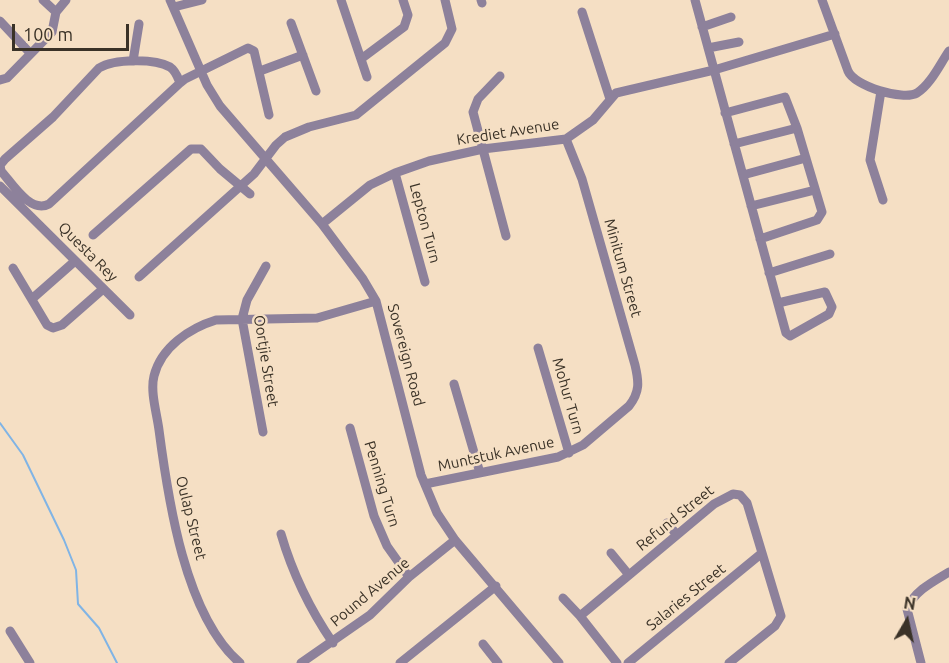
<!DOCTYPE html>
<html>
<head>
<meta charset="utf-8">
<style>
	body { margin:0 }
	#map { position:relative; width:949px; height:663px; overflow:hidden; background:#f5dfc4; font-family:Ubuntu,sans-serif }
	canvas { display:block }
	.north { position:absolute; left:877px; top:591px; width:60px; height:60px; -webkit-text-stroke:4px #f5dfc4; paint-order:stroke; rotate:9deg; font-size:16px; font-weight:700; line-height:24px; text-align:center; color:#3a3227 }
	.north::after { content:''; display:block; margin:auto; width:21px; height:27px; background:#3a3227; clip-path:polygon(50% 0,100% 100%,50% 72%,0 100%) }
	.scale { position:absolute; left:12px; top:24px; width:117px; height:27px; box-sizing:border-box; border:3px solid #3a3227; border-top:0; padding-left:8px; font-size:18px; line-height:21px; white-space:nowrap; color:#3a3227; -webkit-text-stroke:4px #f5dfc4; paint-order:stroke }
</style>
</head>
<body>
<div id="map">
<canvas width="949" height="663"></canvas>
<div class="north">N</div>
<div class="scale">100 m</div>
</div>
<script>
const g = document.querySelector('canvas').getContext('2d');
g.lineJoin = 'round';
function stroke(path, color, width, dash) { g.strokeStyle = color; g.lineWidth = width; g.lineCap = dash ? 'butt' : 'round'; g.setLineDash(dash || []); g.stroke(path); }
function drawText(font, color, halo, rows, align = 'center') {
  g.font = font + ' Ubuntu,sans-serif'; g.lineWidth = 5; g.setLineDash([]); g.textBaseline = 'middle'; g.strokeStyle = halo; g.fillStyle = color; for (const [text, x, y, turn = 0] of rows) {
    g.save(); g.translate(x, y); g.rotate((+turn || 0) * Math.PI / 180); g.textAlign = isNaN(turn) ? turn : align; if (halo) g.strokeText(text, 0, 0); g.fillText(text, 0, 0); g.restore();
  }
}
stroke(new Path2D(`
	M0 423 23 455 64 540 76 570 78 604 99 628 117 663`), '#80b4e5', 2);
stroke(new Path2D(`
	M43 0 56 12
	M170 0 207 85 220 106 322 224 363 279 376 301 421 475 437 513 455 540 559 663
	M341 0 367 77
	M481 0 482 3
	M695 0 786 333 790 336 829 314 832 307 825 292 778 303
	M822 0 848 71C854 86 903 101 917 93 931 84 940 64 949 51
	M174 7 202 0
	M582 12 610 99
	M0 21 30 53
	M291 23 316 91
	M702 27 731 17
	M708 48 739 42
	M361 59 404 27 408 15 403 0
	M133 61 139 24
	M260 71 303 55
	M500 76 478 99 473 112 506 236
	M0 80 7 78 52 32 56 12 66 0
	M180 83C178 78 176 71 170 67 154 58 114 59 99 68L53 117 5 159 0 165 1 171C12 183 30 214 49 204L180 83 185 79 248 48 254 51 269 115
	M881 91 870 160 883 200
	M725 113 785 97 797 128 822 212 817 220 760 239
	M734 144 797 128
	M395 173 425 282
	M743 175 806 158
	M0 186 130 315
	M751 206 815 190
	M322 224 370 185 395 173 429 161 483 149 566 139 593 120 616 93 714 70 835 34
	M93 235 191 149H201L220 169 250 194
	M13 268 47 325 53 328 62 325 103 289
	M769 273 830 254
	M139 277 254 174 276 145 285 137 309 127 356 115 445 43 452 29 445 0
	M33 298 75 261
	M538 348 569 453
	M454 384 480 473
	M350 428 374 516 387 546 409 577
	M263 432 242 319 247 300 266 266
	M425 484 558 457 583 445 629 406C640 392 639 382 635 365L582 179 566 139
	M667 523 677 535
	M281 534C293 575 309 608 333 643
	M611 553 629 575
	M563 598 580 616
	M10 631 30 663
	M483 644 498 663
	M240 663C185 616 168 499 159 430 157 414 150 392 154 376 161 347 190 328 216 320L317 318 376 301
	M301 663 370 615 409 577 455 540
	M400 663 496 586
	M617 663 580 616 714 504 733 494 740 495 747 503 781 616 775 626 729 663
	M628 663 762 553
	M921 663 907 609C914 591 934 581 949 572`), '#8d819b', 9);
drawText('15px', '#3a3227', '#f5dfc4', [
	["Krediet Avenue",508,132,-9],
	["Lepton Turn",425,223,75],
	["Questa Rey",88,252,45],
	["Minitum Street",623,268,74],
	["Sovereign Road",406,355,75],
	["Oortjie Street",266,361,81],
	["Mohur Turn",568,396,74],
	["Muntstuk Avenue",496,454,-12],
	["Penning Turn",382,484,73],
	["Oulap Street",191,518,76],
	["Refund Street",675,518,-39],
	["Pound Avenue",370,592,-40],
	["Salaries Street",686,597,-39]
]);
</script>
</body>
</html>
